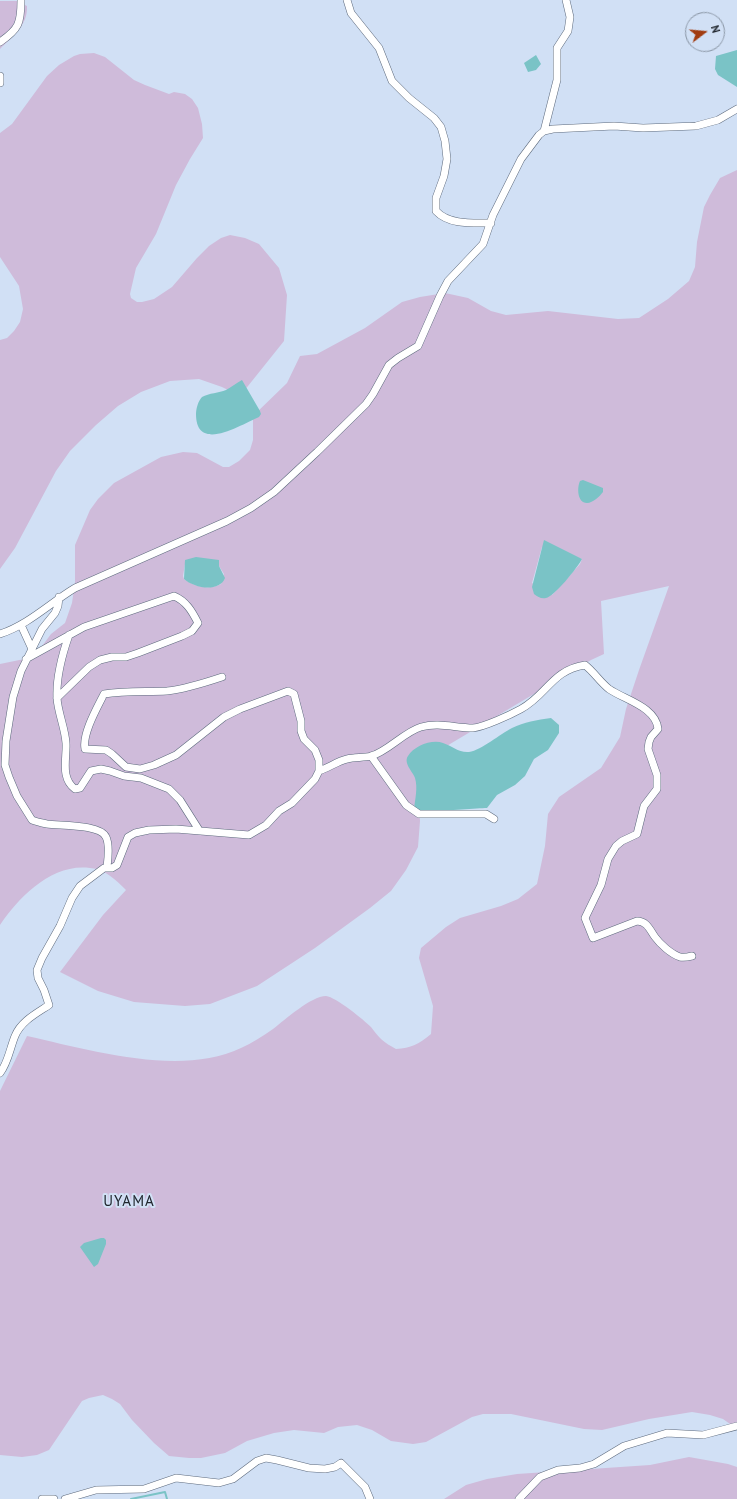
<!DOCTYPE html>
<html>
<head>
<meta charset="utf-8">
<style>
	body { margin:0 }
	#map { position:relative; width:737px; height:1499px; overflow:hidden; background:#d1e0f5; font-family:"PT Sans",sans-serif }
	canvas { display:block }
	.north { position:absolute; left:685px; top:12px; width:40px; height:40px; box-sizing:border-box; background:#d1e0f5; border:1px solid #8a96a5; border-radius:50%; rotate:74deg; font-size:11px; font-weight:700; line-height:16px; text-align:center; color:#20262e }
	.north::after { content:''; display:block; margin:auto; width:14px; height:18px; background:#a13c11; clip-path:polygon(50% 0,100% 100%,50% 72%,0 100%) }
</style>
</head>
<body>
<div id="map">
<canvas width="737" height="1499"></canvas>
<div class="north">N</div>
</div>
<script>
const g = document.querySelector('canvas').getContext('2d');
g.lineJoin = 'round';
function fillPath(path, color) { g.fillStyle = color; g.fill(path, 'evenodd'); }
function stroke(path, color, width, dash) { g.strokeStyle = color; g.lineWidth = width; g.lineCap = dash ? 'butt' : 'round'; g.setLineDash(dash || []); g.stroke(path); }
function drawText(font, color, halo, rows, align = 'center') {
  g.font = font + ' "PT Sans",sans-serif'; g.lineWidth = 4; g.setLineDash([]); g.textBaseline = 'middle'; g.strokeStyle = halo; g.fillStyle = color; for (const [text, x, y, turn = 0] of rows) {
    g.save(); g.translate(x, y); g.rotate((+turn || 0) * Math.PI / 180); g.textAlign = isNaN(turn) ? turn : align; if (halo) g.strokeText(text, 0, 0); g.fillText(text, 0, 0); g.restore();
  }
}
fillPath(new Path2D(`
	M0 1H17L27 6C28 25 13 36 0 49Z
	M94 53 105 57 134 80 145 85 169 94 174 92 185 94 192 99 198 108 202 124 203 138 190 159 176 185 156 234 136 268 130 294 131 298 137 302H142L154 299 172 287 197 258 209 246 221 238 230 235 245 238 259 244 279 268 287 295 284 341 240 396 222 387 199 379 170 381 141 392 118 406 96 425 70 451 56 471 15 548 0 569V340L7 338 14 331 20 322 23 309 19 286 0 257V133L12 124 47 76 59 65 74 56 80 54Z
	M737 170V1429L723 1419 710 1415 692 1412 649 1419 602 1430 584 1429 511 1414H483L472 1417 426 1442 413 1444 391 1441 372 1430 357 1425 338 1427 324 1433 294 1430 274 1433 247 1441 225 1453 201 1458H189L169 1456 154 1443 132 1420 120 1404 112 1399 103 1395 89 1398 82 1401 49 1450 37 1455 22 1457 0 1455V1091L27 1036C90 1050 180 1077 241 1048 252 1043 263 1036 273 1029 285 1020 311 996 326 996 336 997 364 1020 371 1027 374 1031 377 1035 381 1039 385 1043 391 1046 396 1049 411 1048 419 1044 431 1034L433 1006 419 958 421 948 446 927 460 918 501 906 518 899 537 884 545 846 548 814 559 797 601 768 620 737 626 709 639 670 669 586 601 601 604 654 591 660 450 744 429 759 417 784 420 821 418 847 406 870 391 891 370 908 315 948 257 986 210 1004 185 1006 134 1002 98 991 60 972 103 915 126 890C116 880 105 869 90 868 52 863 19 897 0 925V664L34 657 51 634 65 623 72 603 75 582V545L90 510 98 499 114 483 161 457 183 452 197 453 223 467H229L239 461 250 450 253 440V416L287 383 300 356 317 354 365 328 402 302 420 297 445 293 468 298 491 311 506 315 548 311 618 319 639 318 668 299 689 281 695 267 697 242 704 207 710 195 720 178ZM542 547 582 559 580 564 552 595 532 583ZM219 560V566L224 574 221 584C209 590 195 587 184 579L183 576 185 564Z
	M689 1457 728 1464 737 1467V1499H444L466 1485 487 1479 517 1474 650 1465Z`), '#cfbbda');
fillPath(new Path2D(`
	M737 50V87L718 75 715 69 716 56Z
	M536 55 541 64 536 70 528 72 524 63Z
	M242 380 260 411 261 414 259 417C242 424 196 454 196 414 196 409 198 401 202 397 209 393 219 393 226 390 232 387 236 383 242 380Z
	M583 480 603 488V492C600 496 593 503 587 503 577 503 577 487 580 481Z
	M544 540 582 559C578 567 554 597 546 598 541 599 538 597 534 594L532 587Z
	M196 557 219 560V566L225 578C219 593 194 588 184 579L185 560Z
	M551 718 559 725V733L548 750 534 759 525 776 515 785 497 795 487 808C473 808 421 814 414 809 415 799 418 788 415 778 413 772 403 763 408 756 414 746 432 739 443 743 452 746 459 753 469 752 482 750 500 734 512 728 524 722 537 720 551 718Z
	M101 1238H104L106 1240V1244L98 1264 94 1267 80 1247 84 1243Z`), '#7ac3c6');
stroke(new Path2D(`
	M131 1499 165 1492 167 1499`), '#7ac3c6', 2);
const minor = new Path2D(`
	M347 0 351 13 379 48 392 81 409 98 434 118 441 127 445 141 447 159 444 176 436 198V211C449 225 472 223 491 223
	M0 42C19 29 21 23 21 0
	M0 76V83
	M544 131 557 80V48L568 31 570 17 566 0
	M59 597 58 606 55 613 42 629 21 671 13 697 6 741 5 765 9 777 17 796 32 820C37 822 42 823 47 824 60 826 100 824 106 837 110 845 108 859 107 867
	M21 625 32 649
	M0 634C28 625 50 603 75 588L227 521 251 508 274 492 317 452 366 404 373 394 389 365 398 358 418 346 440 296 448 281 483 244 493 215 521 159 539 135 544 131 553 129 614 126 643 128 696 126 718 120 737 109
	M69 635C62 655 56 676 57 698 58 713 65 728 66 743 67 758 60 778 75 789L80 788 91 771 101 769 110 771 124 776 141 778 169 789 180 800 199 830
	M26 659 84 627 174 596C186 601 192 611 198 623L192 631 182 636 138 653 126 657H112L100 660 89 667 57 698
	M371 756 406 805 419 814H486L494 819
	M319 771C328 768 338 761 347 759 355 757 364 758 371 756 387 752 404 732 421 727 439 722 455 728 473 728 484 727 510 715 521 709 547 695 552 670 585 665 594 672 600 682 609 689 625 700 656 707 658 729L651 737 649 742 648 749 657 775V789L644 806 637 834 622 841 616 846 608 859 601 885 585 918 593 938 637 921C647 921 650 930 655 937 660 944 671 954 680 957 684 958 688 957 692 956
	M0 1073C8 1063 10 1048 15 1036 21 1021 37 1013 49 1005L44 990 38 978 37 970 42 958 60 926 72 898 80 886 104 868H112L117 865 128 837 135 833 149 830 176 829 249 835 266 825 279 811 292 803 315 779 319 771V760L315 750 304 739 301 731V721L294 694 288 691 240 709 224 717 176 755 154 765 140 769 126 767 112 754 106 750 85 749C82 734 97 708 104 694 125 691 146 692 167 691 185 689 204 683 222 677
	M42 1499H54
	M65 1499 96 1490 144 1489 176 1478 219 1483 233 1479 257 1461 266 1458 277 1460 309 1468 325 1469 335 1467 341 1463 365 1487 370 1499
	M519 1499 540 1477 558 1470 580 1468 594 1464 624 1446 667 1433 703 1435 737 1426`);
stroke(minor, '#5d6a7d', 8);
stroke(minor, '#fff', 7);
g.letterSpacing = '1px';
drawText('15px', '#20262e', '#d1e0f5', [
	["UYAMA",129,1202]
]);
g.letterSpacing = '0px';
</script>
</body>
</html>
